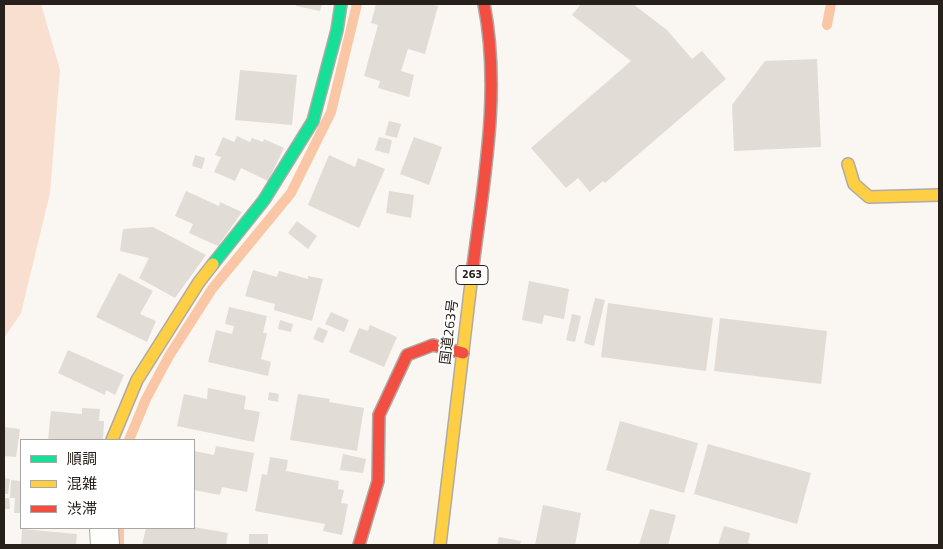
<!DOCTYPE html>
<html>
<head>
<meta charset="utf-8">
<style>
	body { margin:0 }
	#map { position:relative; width:943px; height:549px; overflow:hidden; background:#faf6f2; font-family:"Titillium Web","Noto Sans JP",sans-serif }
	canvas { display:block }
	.frame { position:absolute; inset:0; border:5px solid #28201b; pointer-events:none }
	.legend { position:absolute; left:20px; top:439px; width:175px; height:90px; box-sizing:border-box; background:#fff; border:1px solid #a9a6a4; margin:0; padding:6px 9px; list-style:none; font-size:15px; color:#28201b }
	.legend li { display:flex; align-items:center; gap:10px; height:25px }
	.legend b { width:25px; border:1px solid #a9a6a4 }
</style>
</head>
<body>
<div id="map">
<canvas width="943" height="549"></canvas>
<div class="frame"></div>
<ul class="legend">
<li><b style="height:6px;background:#16e098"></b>順調</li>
<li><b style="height:6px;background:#ffcf43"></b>混雑</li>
<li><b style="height:6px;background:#f24e42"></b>渋滞</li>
</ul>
</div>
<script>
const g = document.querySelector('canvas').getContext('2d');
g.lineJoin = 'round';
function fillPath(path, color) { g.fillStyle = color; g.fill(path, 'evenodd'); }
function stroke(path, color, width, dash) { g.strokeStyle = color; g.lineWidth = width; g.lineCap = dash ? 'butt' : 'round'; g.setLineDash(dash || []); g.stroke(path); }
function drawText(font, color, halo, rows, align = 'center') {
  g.font = font + ' "Titillium Web","Noto Sans JP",sans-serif'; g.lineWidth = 4; g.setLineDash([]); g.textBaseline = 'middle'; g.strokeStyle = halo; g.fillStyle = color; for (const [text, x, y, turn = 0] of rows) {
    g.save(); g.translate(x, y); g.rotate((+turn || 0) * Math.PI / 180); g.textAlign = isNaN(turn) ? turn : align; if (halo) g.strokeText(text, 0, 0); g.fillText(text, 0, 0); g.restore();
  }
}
fillPath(new Path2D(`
	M4 4H41L60 70 50 193 21 313 4 338Z`), '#f8dfcf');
stroke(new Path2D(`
	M827 25 831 4
	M129 440 146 399 169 356 212 289 291 193 331 112 357 4
	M119 545V528`), '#fac7a6', 10);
fillPath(new Path2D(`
	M296 4H322L320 11 296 6Z
	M376 4H429L438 6 425 54 408 49 401 71 414 75 409 97 378 88 380 81 364 76 378 25 371 23Z
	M581 4H633L667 30 692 59 702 51 726 79 605 183 603 181 590 192 578 178 566 188 531 148 631 61 572 15Z
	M817 59 821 147 734 151 732 105 765 61Z
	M240 70 297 75 292 125 235 120Z
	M389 121 401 124 397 138 385 135Z
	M237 136 250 142 252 138 263 142 264 139 284 148 268 181 241 168 235 181 214 172 221 157 215 155 223 137 234 142Z
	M379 137 392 140 389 154 375 150Z
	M414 137 442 147 429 185 400 174Z
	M195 155 205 158 202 169 192 166Z
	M329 155 355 167 358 158 385 169 359 228 308 205Z
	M186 191 219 206 220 202 242 212 218 246 189 233 193 224 175 216Z
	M389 191 414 195 411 218 386 213Z
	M297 221 317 236 308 249 288 233Z
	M153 227 206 255 175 298 139 278 149 258 120 251 123 229Z
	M253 270 277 277 279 271 308 279V276L323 279 312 321 274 310 275 304 245 296Z
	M119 273 153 291 140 314 156 321 147 342 96 317Z
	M529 281 569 289 564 319 544 315 542 324 522 320Z
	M595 298 605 300 594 346 584 343Z
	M608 303 713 318 706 371 601 357Z
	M229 307 267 316 263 333H267L261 359 271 362 268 376 208 362 216 330 232 334 234 326 225 324Z
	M331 312 349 320 344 332 325 324Z
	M572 314 581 316 575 342 566 340Z
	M720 318 827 331 821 384 714 371Z
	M280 320 293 324 291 332 278 329Z
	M370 325 397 337 384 367 349 352 359 328 368 331Z
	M318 327 328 331 323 343 313 339Z
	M68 350 124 375 115 395 106 390 105 395 58 373Z
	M208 388 246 396 244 409 260 412 254 442 177 426 184 394 207 399Z
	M269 392 279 394 278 402 268 400Z
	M298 394 330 399 329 402 364 408 357 451 290 440Z
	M82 408 100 409 99 421H104L103 440H48L51 411 82 414Z
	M620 421 698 443 684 493 606 470Z
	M4 427 20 429 16 457 4 456Z
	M708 444 811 473 797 524 694 494Z
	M216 446 254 453 247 492 222 487 220 495 194 490V451L214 455Z
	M343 454 366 459 363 473 340 470Z
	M270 457 288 460 286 471 339 481 338 489 344 490 341 503 348 504 342 535 323 531 325 524 255 511 262 474 267 475Z
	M4 478 10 479 8 494H4Z
	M11 480 21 481V513H14L15 498H10Z
	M4 498H9L10 509H4Z
	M543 505 581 513 575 545H535Z
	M650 509 676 515 668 545H639Z
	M724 526 750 533 748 543 755 545H718Z
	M194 527 228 533 226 545H142L146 528Z
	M22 529 77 534 76 545H21Z
	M249 534H268V545H249Z
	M499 537 521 541 520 545H497Z`), '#e2dcd7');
const street = new Path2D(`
	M104 528 105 545`);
const fast = new Path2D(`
	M213 264 264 200 313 121 337 30 341 4`);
const slow = new Path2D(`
	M848 164 854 184 869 197 939 195
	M112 440 137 380 199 282 213 264
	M440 545 473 266`);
const jam = new Path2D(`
	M473 266C484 179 501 91 484 4
	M359 545 378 481 379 415 407 355 433 345 463 353`);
stroke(street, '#afaaa6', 30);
stroke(fast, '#afaaa6', 14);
stroke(slow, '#afaaa6', 14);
stroke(jam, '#afaaa6', 14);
stroke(street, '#fefefd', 28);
stroke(fast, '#16e098', 11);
stroke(slow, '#ffcf43', 11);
stroke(jam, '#f24e42', 11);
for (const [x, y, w] of [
	[472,275,32]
]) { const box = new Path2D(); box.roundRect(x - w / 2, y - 9.5, w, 19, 4); g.fillStyle = '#fff'; g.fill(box); stroke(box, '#28201b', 1); }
drawText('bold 12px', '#28201b', null, [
	["263",472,275]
]);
drawText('14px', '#28201b', '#fff', [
	["国道263号",450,332,-83]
]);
</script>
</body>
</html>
